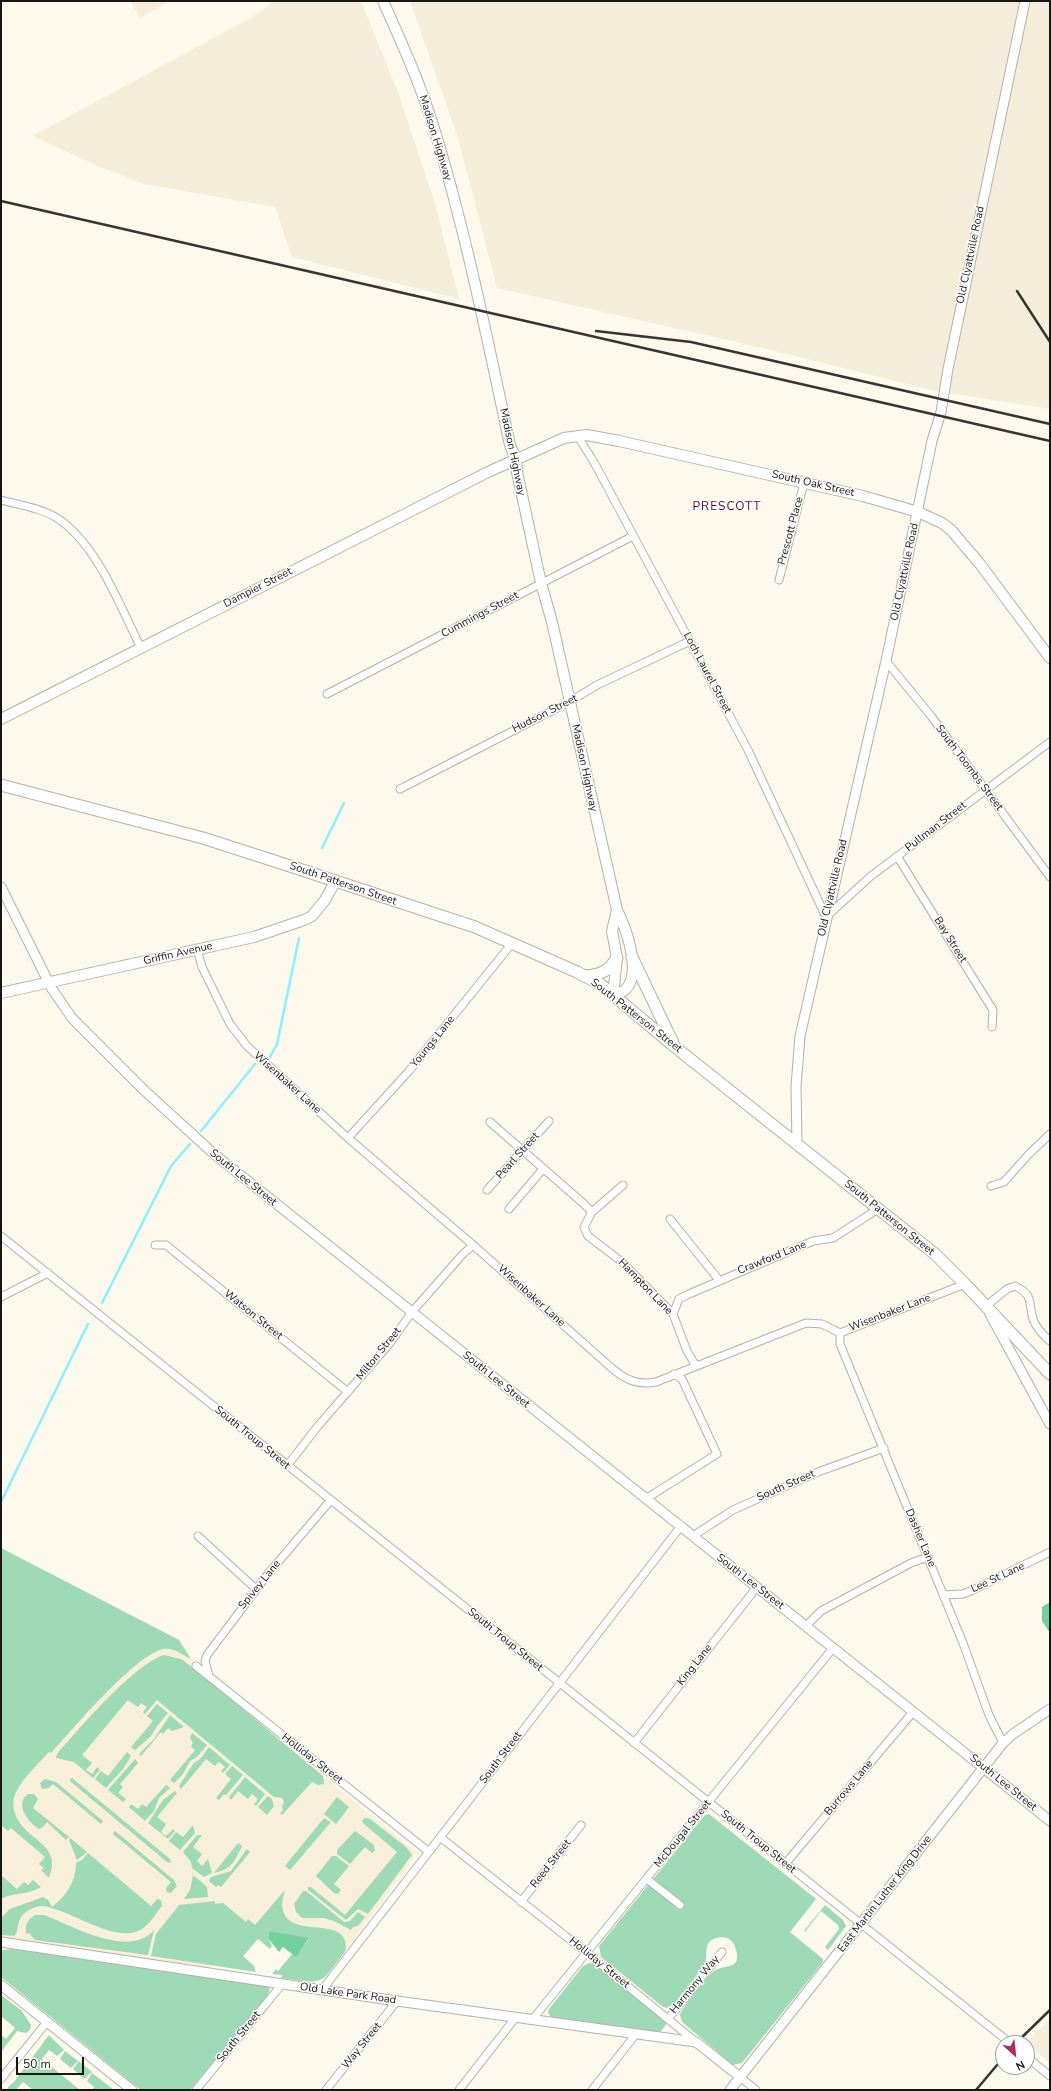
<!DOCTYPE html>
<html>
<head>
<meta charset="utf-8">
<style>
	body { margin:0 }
	#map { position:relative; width:1051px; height:2091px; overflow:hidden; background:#fdf9ed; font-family:"Nunito Sans",sans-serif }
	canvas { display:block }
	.frame { position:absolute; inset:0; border:2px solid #181612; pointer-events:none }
	.north { position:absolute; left:995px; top:2035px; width:40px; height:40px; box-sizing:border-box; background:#fff; border:1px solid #a3a2a0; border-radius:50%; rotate:153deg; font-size:11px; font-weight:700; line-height:16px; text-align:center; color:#181612 }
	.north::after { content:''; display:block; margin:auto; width:14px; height:18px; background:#b42963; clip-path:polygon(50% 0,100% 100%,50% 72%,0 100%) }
	.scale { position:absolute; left:16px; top:2057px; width:68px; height:18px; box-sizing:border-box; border:2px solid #181612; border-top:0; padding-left:5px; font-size:12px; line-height:14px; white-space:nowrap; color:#181612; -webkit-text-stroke:3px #fff; paint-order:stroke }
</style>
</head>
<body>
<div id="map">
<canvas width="1051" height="2091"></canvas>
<div class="frame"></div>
<div class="north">N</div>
<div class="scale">50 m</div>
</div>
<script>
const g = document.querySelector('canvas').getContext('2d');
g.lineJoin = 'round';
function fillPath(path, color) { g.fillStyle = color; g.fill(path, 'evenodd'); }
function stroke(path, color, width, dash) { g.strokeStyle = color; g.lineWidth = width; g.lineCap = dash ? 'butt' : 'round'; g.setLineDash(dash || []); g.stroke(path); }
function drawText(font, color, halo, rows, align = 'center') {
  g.font = font + ' "Nunito Sans",sans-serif'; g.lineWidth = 3; g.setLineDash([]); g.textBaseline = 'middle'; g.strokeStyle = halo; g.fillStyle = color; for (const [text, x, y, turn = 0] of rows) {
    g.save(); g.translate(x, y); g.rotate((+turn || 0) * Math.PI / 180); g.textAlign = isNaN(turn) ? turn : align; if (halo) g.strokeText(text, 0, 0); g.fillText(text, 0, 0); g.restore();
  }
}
fillPath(new Path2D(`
	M130 1H170L140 18Z
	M271 1H361L399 95 435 203 459 299 292 257 275 207 144 184 95 165 33 136 254 16 271 3Z
	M410 1H1050V409L935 391 763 348 497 288 458 138Z
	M1050 2019V2064L1026 2042Z`), '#f4edda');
fillPath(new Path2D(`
	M1 1548 179 1640 196 1666V1670L414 1851 415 1854 412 1861 325 1978 314 1983 281 1978 309 1939 240 1926 212 1968 1 1938Z`), '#f7efd9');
fillPath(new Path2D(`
	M1 1548 179 1640 191 1659C183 1655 173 1647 163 1649 135 1655 72 1730 51 1753L49 1752C38 1764 23 1778 16 1792 13 1798 13 1805 14 1810 21 1841 64 1841 49 1878L41 1870 44 1868 39 1864 45 1857 11 1828 8 1831 1 1825Z
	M164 1655 181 1659 196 1670 323 1776 324 1784 318 1785 312 1782 282 1815 280 1813 283 1811 282 1807 284 1802 282 1798 274 1797 157 1700 145 1714 143 1712 147 1707 141 1703 138 1707 128 1700 82 1755 92 1763 86 1770 92 1774 97 1767 100 1770 93 1778 74 1762 56 1758 57 1754C79 1729 134 1664 164 1655Z
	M157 1704 168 1713 157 1726 151 1736 135 1750 131 1747 153 1721 147 1716Z
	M170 1715 184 1727 172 1731 168 1728 163 1734 161 1732 141 1756 139 1754 154 1739Z
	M192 1733 207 1745 197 1757 190 1761 183 1774 174 1783 170 1780 195 1750 191 1747 193 1743 190 1738Z
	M209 1747 230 1765 223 1773 221 1771 225 1767 219 1762 215 1766 206 1759 181 1789 179 1786 193 1764 201 1758Z
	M127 1752 131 1756 123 1769 106 1788 95 1779 101 1771 108 1776Z
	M135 1759 138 1763 120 1784 123 1787 118 1793 126 1799 123 1802 108 1790Z
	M232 1766 243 1775 226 1795 224 1794 219 1800 216 1798 231 1779 225 1774Z
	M245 1777 265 1794 256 1806 254 1804 258 1799 252 1794 248 1799 238 1791 231 1800 229 1797Z
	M72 1778 170 1859 171 1863 167 1862 71 1782 70 1779Z
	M45 1779 56 1782 103 1821 101 1824 53 1784 49 1788 42 1789 40 1783Z
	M166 1785 170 1788 159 1798 154 1811 145 1821 129 1807 131 1804 138 1809 142 1804 146 1807Z
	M175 1791 177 1793 157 1817 166 1824 161 1832 166 1836 173 1829 175 1831 168 1839 148 1823 163 1800Z
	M28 1794H34L38 1799 33 1808 69 1837 66 1840 47 1822 42 1828 39 1829C28 1822 14 1804 28 1794Z
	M268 1796 272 1799 274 1806 267 1815 258 1807Z
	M337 1797 349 1807 336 1824 324 1814Z
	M709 1814 816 1899 790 1932 823 1959V1962L742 2063 733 2065 682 2022 680 2015C681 2009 708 1975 714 1971 723 1964 742 1971 736 1950 735 1945 732 1940 727 1938 721 1936 715 1938 710 1941 703 1949 709 1958 704 1966L675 2003 667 2008 663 2007 601 1957 599 1946 705 1815Z
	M324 1818 331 1822 290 1870 285 1866Z
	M364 1818 370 1819 406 1847 412 1855 368 1914 358 1909 346 1920 308 1890V1887H311L345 1915 397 1852 364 1824 362 1822Z
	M193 1825 195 1833 180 1850 169 1841 176 1832 183 1837Z
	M115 1831 174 1880 177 1886 171 1893 167 1892 166 1888 171 1882 113 1834Z
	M355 1831 374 1845 375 1850 372 1853 365 1847 350 1864 337 1854V1850Z
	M197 1835H202L193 1847 202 1854 197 1861 202 1866 208 1859 212 1873 204 1877 192 1868 191 1862 183 1852Z
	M70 1838 87 1852 77 1860 69 1840Z
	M238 1843 242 1846C234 1862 232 1869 214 1873Z
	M247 1849 250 1852 221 1887 218 1885 216 1887 209 1881 211 1877 231 1871Z
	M88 1853 151 1906 157 1899 161 1900 162 1906C156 1913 150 1924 142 1929 116 1946 69 1908 42 1906 31 1907 20 1913 18 1925 17 1929 18 1933 14 1936L1 1935V1918L10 1909 43 1897 48 1900 52 1907C66 1896 76 1882 76 1863L82 1860Z
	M332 1856H336L349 1866 334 1884 341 1890 338 1894 334 1893 316 1876Z
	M1 1875 17 1889 24 1882 28 1885 33 1880 41 1887C29 1895 14 1892 1 1899Z
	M193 1875 207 1887 208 1897 184 1899 190 1890Z
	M285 1890C284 1894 282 1900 282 1905 285 1944 349 1911 346 1950 319 1986 326 1984 281 1978L282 1975 272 1974 276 1969 278 1971 292 1954 296 1956 309 1939 269 1931 268 1938 272 1946 270 1949 258 1939 243 1956 254 1966 256 1972 151 1956 156 1934 179 1905 215 1901V1904L223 1903 246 1922 248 1919 255 1925Z
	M303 1891H306L344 1922 350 1921 358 1912 365 1917 358 1926 353 1927 351 1930 334 1921 324 1918H302L296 1912 294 1904Z
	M825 1905 843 1920 846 1926 828 1950 825 1947 839 1929 838 1925 821 1911 805 1932 804 1931Z
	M35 1915H44C73 1926 129 1959 154 1930L148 1955 35 1940 29 1933 26 1934C25 1925 27 1920 35 1915Z
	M13 1949 266 1985 270 1989 267 1997 190 2090H141L1 1977V1950Z
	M589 1963 596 1965 667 2023 659 2034 552 2019 548 2012 549 2009 583 1966Z
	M1 1995 22 2011 31 2025 30 2030 26 2033 17 2031 1 2052V2035L6 2039 15 2028 1 2016Z
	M49 2035 64 2050 57 2056 49 2050 42 2059 80 2090H33L23 2082 16 2090H8V2087L14 2082Z
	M65 2051 78 2061 71 2068 60 2059Z
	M79 2061 92 2072 84 2079 73 2069Z
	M92 2073 114 2090H92L94 2087 87 2081Z`), '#9edab5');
fillPath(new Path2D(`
	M1050 1602V1633L1042 1621V1607Z
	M269 1931 309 1938 296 1957 283 1947 279 1952 268 1938Z`), '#72d09b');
stroke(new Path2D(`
	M322 848 344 803
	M270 1057 277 1044 299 938
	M201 1131 255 1064
	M102 1303 171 1166 190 1144
	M1 1502 88 1324`), '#8ceffe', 2.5);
const minor = new Path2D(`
	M577 435 595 464 748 750 826 917 871 876 1050 742
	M1 500C19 505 41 508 57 518 97 544 120 606 141 648
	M779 580 804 483
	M886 661 931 716 1050 877
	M327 694 633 536
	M400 789 569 702 597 685 690 641
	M897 856 993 1010 992 1027
	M197 949 202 967 230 1024 247 1046 348 1138 473 1245 614 1370C628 1381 638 1385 656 1382L806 1323 822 1324 840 1333 965 1284
	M490 1122 583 1203 592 1212
	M348 1138 409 1071 513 942
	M623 1185 592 1212 584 1227 588 1236 622 1262 673 1314 687 1351 696 1366
	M991 1186 1004 1182 1028 1155 1050 1134
	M487 1190 549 1121
	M509 1209 543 1169
	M670 1219 719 1280
	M1 1236 1010 2043
	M155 1245H166L348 1392
	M1 1297 48 1273
	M986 1306 1007 1289 1015 1286C1034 1295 1028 1302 1033 1319 1036 1328 1043 1335 1050 1341
	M673 1314 679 1299 689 1294 813 1241 833 1238 878 1209
	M840 1333V1344L963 1643 989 1715 1003 1743
	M287 1466 318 1426 390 1343 412 1312 462 1255 473 1245
	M647 1498 717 1454 682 1379 674 1374
	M198 1536 256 1589
	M693 1536 733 1510 818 1472 884 1448
	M943 1595 963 1594 973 1590 1050 1552
	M806 1626 821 1611 911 1563 928 1557
	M196 1666 429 1852
	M209 1676 205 1661 207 1655 268 1574 330 1501
	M634 1743 757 1587
	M440 1837 587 1953 696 2042
	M785 1864 913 1712
	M647 1879 680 1905
	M521 1902 581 1825
	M322 1990 681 1526
	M668 2019 722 1952
	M532 2020 833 1648
	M1027 2057 1050 2076
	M740 2077 756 2090
	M1 2079 47 2022
	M196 2090 282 1984
	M326 2090 397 2001
	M459 2090 516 2017
	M592 2090 636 2034`);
const tertiary = new Path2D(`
	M1 887 52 989 72 1018 145 1091 214 1154 1050 1821
	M797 1144 796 1086 800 1036 886 661 932 441 941 412 948 369 1025 1
	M990 1314 1050 1424
	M1 1942 397 2001 696 2042 740 2077
	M1 1985 132 2090
	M730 2090 1003 1743 1013 1734 1050 1709`);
const secondary = new Path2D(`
	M383 1C401 41 419 81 432 122 465 227 487 338 510 445L516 460 517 472 541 583 552 622 617 910C626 928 642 972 626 989 623 992 617 994 613 996
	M1 719 488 472 564 438 587 435 619 441 863 496 918 512 942 523 951 530 980 564 1050 658
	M1 993 254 937 304 920 312 916 325 900 335 882
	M613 996 617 958 612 931 617 910`);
const primary = new Path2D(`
	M1 785 203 838 290 866 475 927 577 972 600 984 675 1047 935 1254 965 1284 1050 1374
	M632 957 673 1043
	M585 976C600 975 609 971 617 958`);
stroke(minor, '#b5b1a6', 9);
stroke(tertiary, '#b5b1a6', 11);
stroke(secondary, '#b5b1a6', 12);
stroke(primary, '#b5b1a6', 13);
stroke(minor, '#fff', 7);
stroke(tertiary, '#fff', 9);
stroke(secondary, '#fff', 10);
stroke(primary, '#fff', 11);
stroke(new Path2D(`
	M1 201 1050 441
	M1017 291 1050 342
	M596 331 691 342 1050 424
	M1016 2043 1050 2010
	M976 2090 1003 2058`), '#373530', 2.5);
drawText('11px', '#181612', '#fff', [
	["Madison Highway",435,138,73],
	["Old Clyattville Road",971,255,-78],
	["Madison Highway",512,452,78],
	["South Oak Street",813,484,13],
	["Prescott Place",791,531,-75],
	["Old Clyattville Road",905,572,-78],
	["Dampier Street",258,588,-27],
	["Cummings Street",480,615,-28],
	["Loch Laurel Street",707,673,62],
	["Hudson Street",545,714,-27],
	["Madison Highway",584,768,78],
	["South Toombs Street",969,768,53],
	["Pullman Street",936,827,-38],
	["South Patterson Street",343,884,19],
	["Old Clyattville Road",833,888,-77],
	["Bay Street",950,940,58],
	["Griffin Avenue",178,954,-13],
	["South Patterson Street",636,1016,38],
	["Youngs Lane",433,1042,-51],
	["Wisenbaker Lane",287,1083,42],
	["Pearl Street",518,1156,-48],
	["South Lee Street",243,1178,39],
	["South Patterson Street",889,1218,39],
	["Crawford Lane",772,1258,-22],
	["Hampton Lane",645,1287,46],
	["Wisenbaker Lane",531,1296,42],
	["Wisenbaker Lane",890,1313,-21],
	["Watson Street",253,1315,39],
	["Milton Street",379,1354,-51],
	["South Lee Street",496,1380,39],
	["South Troup Street",252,1438,39],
	["South Street",786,1486,-24],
	["Dasher Lane",920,1538,67],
	["Lee St Lane",998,1578,-25],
	["South Lee Street",750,1582,38],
	["Spivey Lane",260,1585,-51],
	["South Troup Street",505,1640,39],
	["King Lane",695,1665,-52],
	["South Street",501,1758,-53],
	["Holliday Street",312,1759,38],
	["South Lee Street",1003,1783,39],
	["Burrows Lane",849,1788,-50],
	["McDougal Street",683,1834,-51],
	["South Troup Street",758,1842,39],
	["Reed Street",551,1864,-52],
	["East Martin Luther King Drive",885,1894,-52],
	["Holliday Street",599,1963,39],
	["Harmony Way",695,1985,-51],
	["Old Lake Park Road",348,1994,8],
	["South Street",239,2037,-51],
	["Way Street",362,2046,-51]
]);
g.letterSpacing = '1px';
drawText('12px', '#4e0b27', '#fff', [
	["PRESCOTT",727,507]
]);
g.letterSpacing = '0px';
</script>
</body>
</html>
